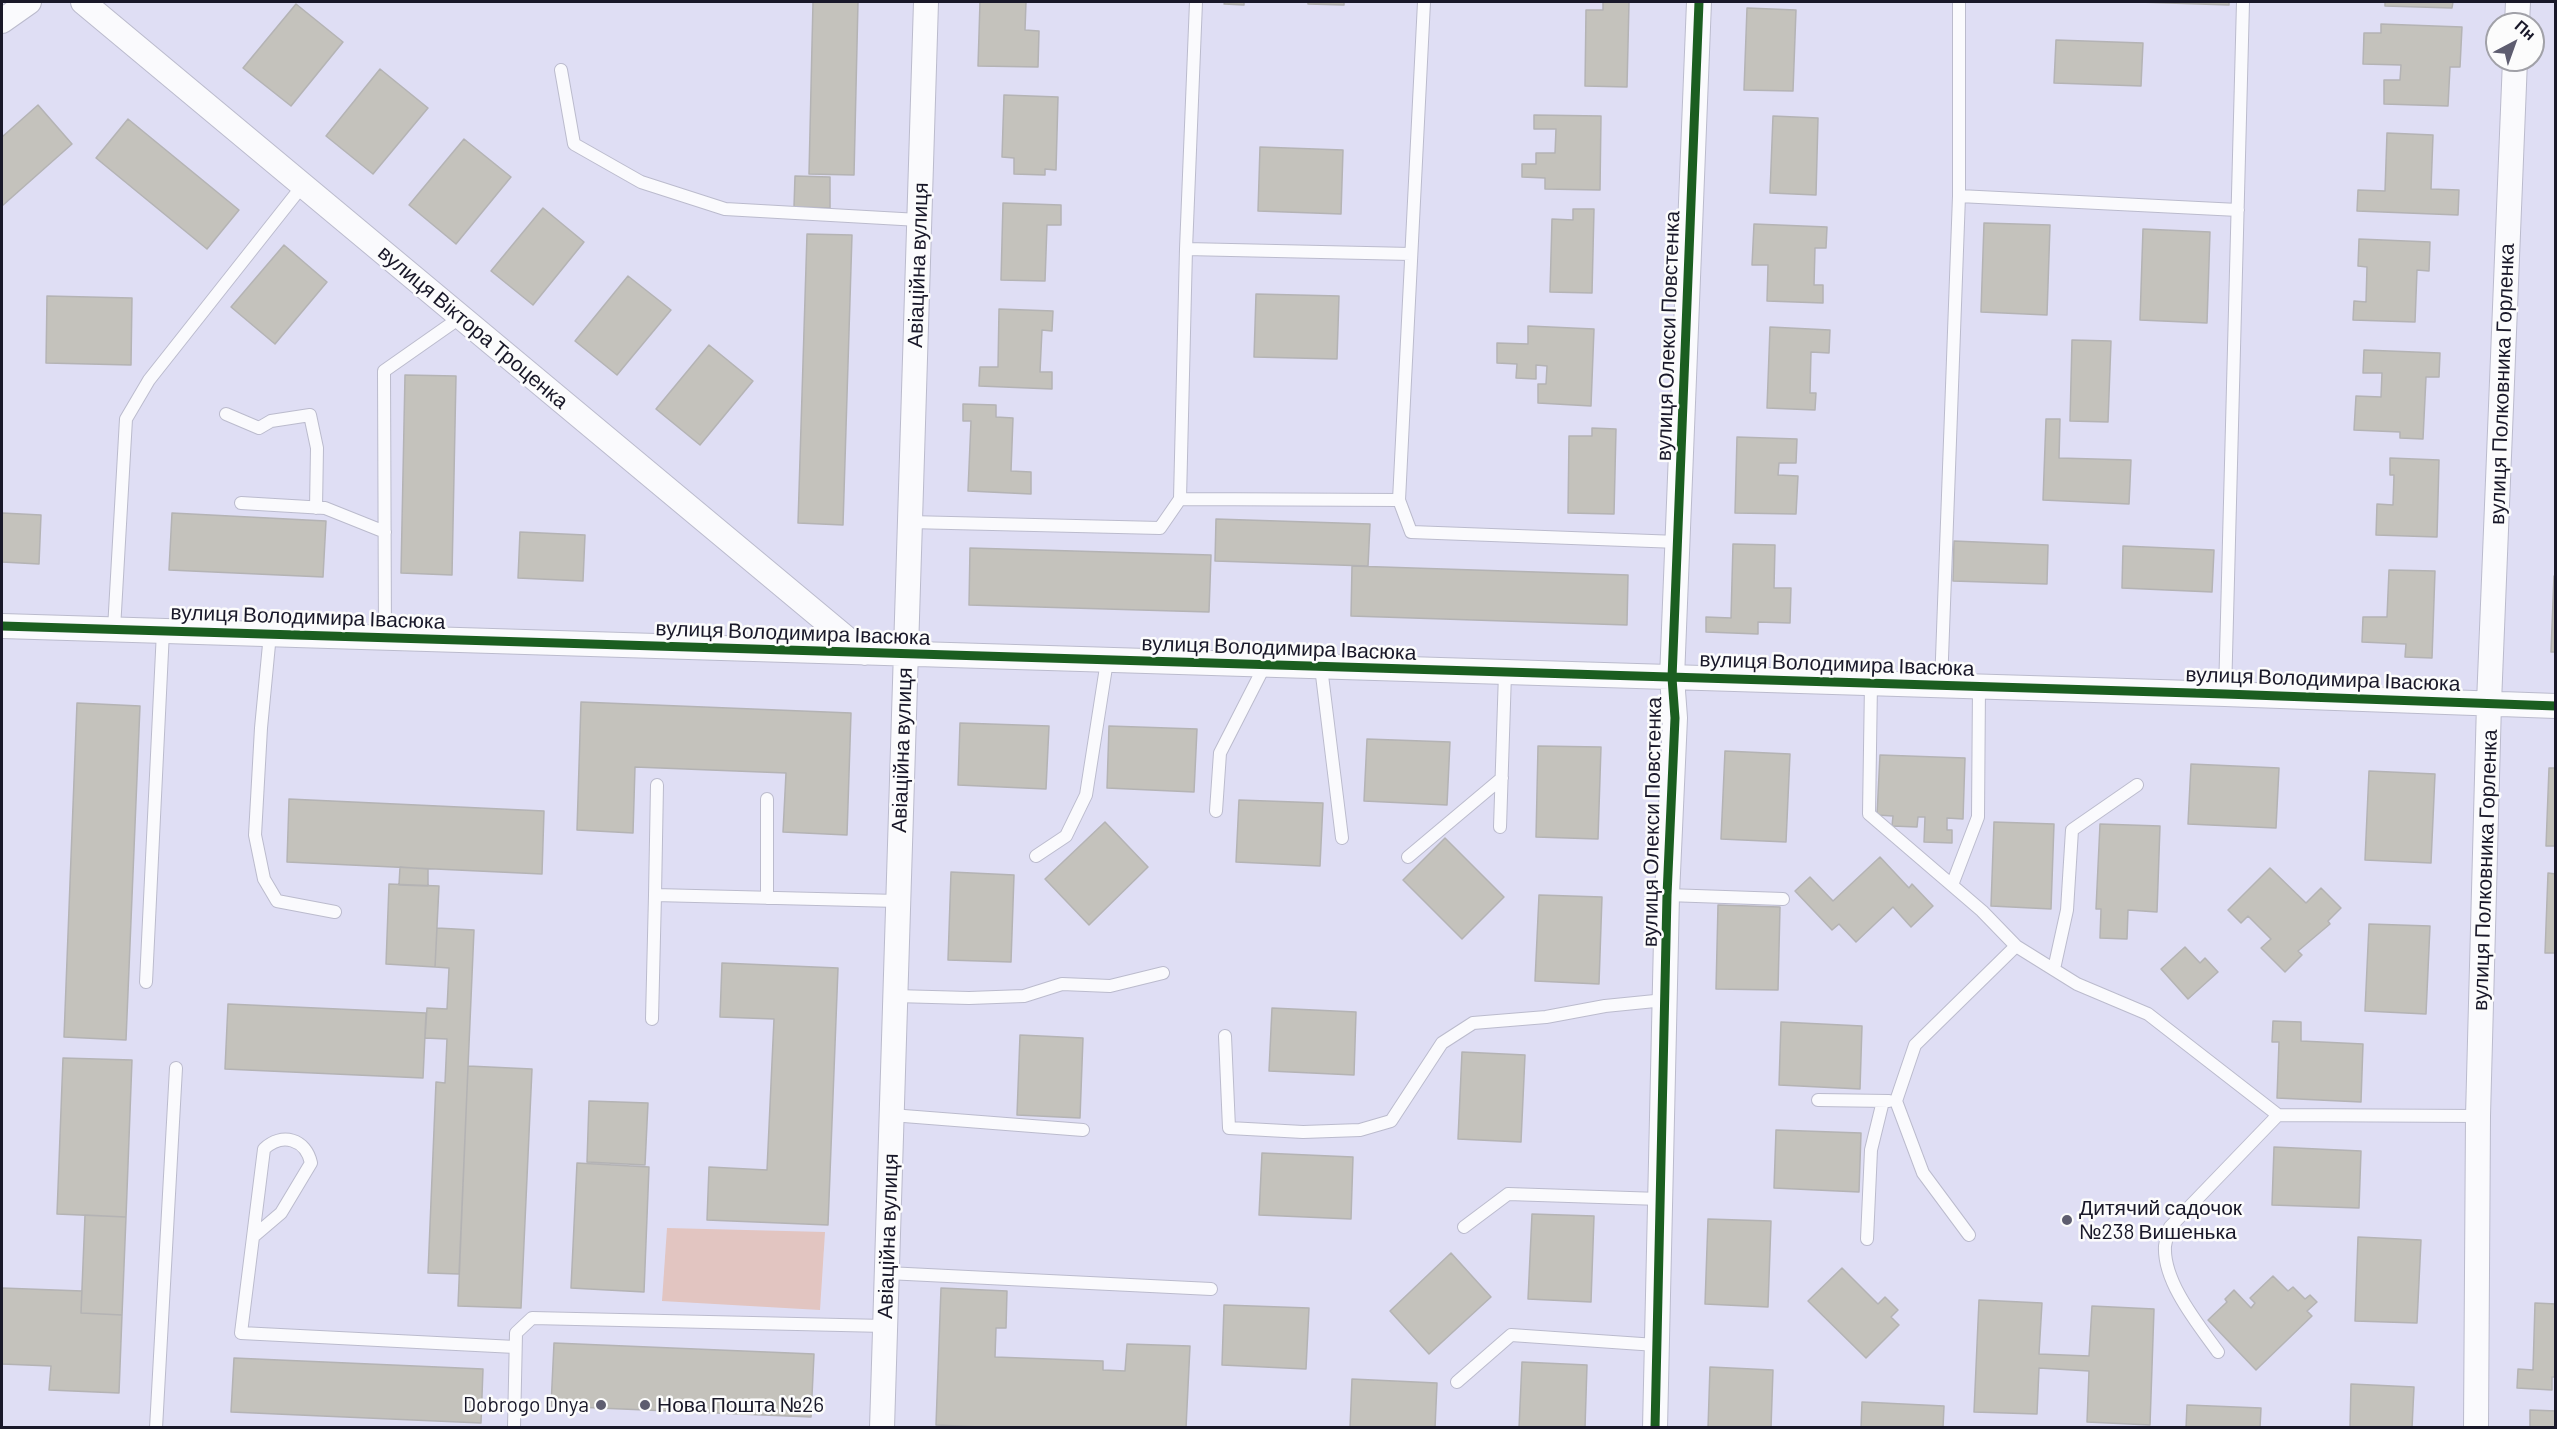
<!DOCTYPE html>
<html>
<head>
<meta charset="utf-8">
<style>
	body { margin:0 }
	#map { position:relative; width:2557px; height:1429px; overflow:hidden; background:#dfdef4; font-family:Barlow,sans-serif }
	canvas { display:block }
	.frame { position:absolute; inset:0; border:3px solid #191829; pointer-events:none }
	.north { position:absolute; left:2485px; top:12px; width:60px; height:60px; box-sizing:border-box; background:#fcfcfc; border:2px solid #a1a1a8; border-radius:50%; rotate:41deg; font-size:16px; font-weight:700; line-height:24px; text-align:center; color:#191829 }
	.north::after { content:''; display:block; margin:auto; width:21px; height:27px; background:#5e5d70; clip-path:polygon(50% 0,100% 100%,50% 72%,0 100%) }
</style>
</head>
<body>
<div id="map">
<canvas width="2557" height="1429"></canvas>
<div class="frame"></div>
<div class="north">Пн</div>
</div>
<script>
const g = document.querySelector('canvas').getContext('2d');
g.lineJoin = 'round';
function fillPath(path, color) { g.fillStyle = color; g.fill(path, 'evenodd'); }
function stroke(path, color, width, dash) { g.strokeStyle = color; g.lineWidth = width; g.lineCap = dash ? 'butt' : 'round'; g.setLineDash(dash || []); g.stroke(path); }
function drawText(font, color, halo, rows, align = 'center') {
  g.font = font + ' Barlow,sans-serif'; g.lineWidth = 5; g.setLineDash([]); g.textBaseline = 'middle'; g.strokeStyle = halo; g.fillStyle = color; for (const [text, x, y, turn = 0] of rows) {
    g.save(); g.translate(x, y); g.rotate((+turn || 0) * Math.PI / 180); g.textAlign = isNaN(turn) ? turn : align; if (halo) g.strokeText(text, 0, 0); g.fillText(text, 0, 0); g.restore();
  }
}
fillPath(new Path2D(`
	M667 1228 825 1232 820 1310 662 1301Z`), '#e2c5c1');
const building = new Path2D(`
	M813 2H858L854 175 809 174Z
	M980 2H1026L1025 30 1039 31 1038 67 978 66Z
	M1225 2H1244V5L1224 4Z
	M1308 2H1344V5L1308 4Z
	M1603 2H1629L1627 87 1585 86 1586 10H1603Z
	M2138 2H2229V5Z
	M2385 2H2453L2452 8 2385 6Z
	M296 4 343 42 291 106 243 68Z
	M1747 8 1796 10 1793 91 1744 90Z
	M2381 24 2462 27 2460 67H2450L2448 106 2384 104V80H2400L2401 65 2363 64 2364 33H2381Z
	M2056 40 2143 43 2141 86 2054 83Z
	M380 69 428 108 373 174 326 136Z
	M1004 95 1058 97 1056 170 1045 169V175L1014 174V158L1002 157Z
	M38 105 72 144 2 206V137Z
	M1534 115 1601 116 1600 190 1545 189V178L1522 177V164H1536V153H1555L1556 129H1534Z
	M1773 116 1818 118 1816 195 1770 193Z
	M128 119 239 210 207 249 96 158Z
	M2387 133 2433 135 2431 189 2459 190 2458 215 2357 211 2358 190 2385 191Z
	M464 139 511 177 456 244 409 205Z
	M1260 147 1343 150 1341 214 1258 211Z
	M795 176 830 177V208L794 207Z
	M1003 203 1061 205V225H1047L1045 281 1001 280Z
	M543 208 584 242 533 305 491 271Z
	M1573 209H1594L1592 293 1550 292 1552 219 1573 220Z
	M1984 223 2050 225 2047 315 1981 312Z
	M1754 224 1827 227 1826 248H1815L1814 285H1823V303L1767 301 1768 265H1752Z
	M2143 229 2210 232 2207 323 2140 320Z
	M807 234 852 235 843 525 798 523Z
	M2359 239 2430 242 2429 271 2417 270 2415 322 2353 320 2354 301 2366 302 2367 267 2358 266Z
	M284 245 327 282 275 344 231 307Z
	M628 276 671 310 617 375 575 341Z
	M1256 294 1339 296 1337 359 1254 357Z
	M47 296 132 298 131 365 46 363Z
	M999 309 1053 311 1052 331 1042 330 1040 372H1052V389L979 386 980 367H998Z
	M1528 326 1594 329 1591 406 1538 403V384H1546L1547 366 1536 365V379L1516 378 1517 364 1497 363V343L1528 344Z
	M1770 327 1830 330 1829 353 1811 352 1810 393H1816L1815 410 1767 408Z
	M2072 340 2111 341 2108 422 2070 421Z
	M709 345 753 381 700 445 656 409Z
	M2364 350 2440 353 2439 377H2426L2423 439 2400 438V432L2354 430 2356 396 2381 397 2382 373H2363Z
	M405 375 456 376 452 575 401 573Z
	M963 404 996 405V417L1013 418 1011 471 1031 472V494L968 491 971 421H963Z
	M2046 419H2060L2059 458 2131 460 2129 504 2043 500Z
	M1592 428 1616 429 1614 514 1568 513 1569 436H1592Z
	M1737 437 1797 439 1796 463H1779L1778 475 1798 476 1796 514 1735 513Z
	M2390 458 2439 460 2437 537 2376 535 2377 504 2393 505 2394 475H2390Z
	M2 513 41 515 39 564 2 562Z
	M172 513 326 521 323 577 169 570Z
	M1216 519 1370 524 1368 566 1215 561Z
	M520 532 585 535 583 581 518 578Z
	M1954 541 2048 545 2047 584 1953 581Z
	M1733 544 1775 545 1774 588H1791L1790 623 1758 622V634L1706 632V617L1731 618Z
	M2123 546 2214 550 2212 592 2122 588Z
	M970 548 1211 555 1209 612 969 605Z
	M1352 566 1628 575 1627 625 1351 616Z
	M2389 570 2435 571 2432 658 2405 657 2406 644 2362 642 2363 617H2387Z
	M2554 576H2556V652H2551Z
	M581 702 851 713 847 835 783 832 786 773 635 767 633 833 577 830Z
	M77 703 140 706 126 1040 64 1037Z
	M960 723 1049 726 1046 789 958 785Z
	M1109 726 1197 729 1194 792 1107 788Z
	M1367 739 1450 742 1447 805 1364 801Z
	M1538 746 1601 747 1598 839 1536 837Z
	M1725 751 1790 754 1786 842 1721 839Z
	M1880 755 1965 758 1963 819 1947 818V830H1952V843L1924 842 1925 817H1918L1917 827 1892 826 1893 816 1877 815Z
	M2191 764 2279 768 2276 828 2188 824Z
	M2549 768H2556V846H2546Z
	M2369 771 2435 774 2431 863 2365 860Z
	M289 799 544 811 542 874 287 862Z
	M1239 800 1323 803 1320 866 1236 862Z
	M1105 822 1148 867 1089 925 1045 879Z
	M1994 822 2054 824 2051 909 1991 906Z
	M2100 824 2160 826 2157 912 2128 910 2127 939 2100 938 2101 909H2096Z
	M1445 838 1504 897 1462 939 1403 880Z
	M1880 857 1909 888 1912 884 1933 906 1911 927 1893 907 1856 942 1839 924 1832 930 1795 891 1810 877 1833 901Z
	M400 867 428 869V886L399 885Z
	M2270 868 2306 903 2321 888 2341 908 2328 921 2330 924 2298 951 2302 955 2285 972 2261 948 2271 939 2248 916 2241 923 2228 910Z
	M951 872 1014 875 1011 962 948 960Z
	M2548 873 2556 874V953H2545Z
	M389 884 439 886 435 967 386 964Z
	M1539 895 1602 897 1599 984 1535 981Z
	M1718 905 1780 907 1778 990 1716 989Z
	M2369 924 2430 926 2426 1014 2365 1011Z
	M437 928 474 930 459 1274 428 1273 436 1082 445 1083 447 1039 425 1038 427 1008 447 1009 449 968 435 967Z
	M2185 947 2200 963 2205 958 2218 972 2188 999 2161 969Z
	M722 963 838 968 828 1225 707 1220 709 1167 767 1170 774 1019 720 1017Z
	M228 1004 426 1013 423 1078 225 1069Z
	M1272 1008 1356 1012 1354 1075 1269 1071Z
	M2273 1021 2301 1022V1041L2363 1044 2361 1102 2277 1098 2279 1042H2272Z
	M1781 1022 1862 1026 1860 1089 1779 1085Z
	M1020 1035 1083 1038 1080 1118 1017 1115Z
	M1462 1052 1525 1055 1521 1142 1458 1139Z
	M63 1058 132 1060 126 1217 57 1214Z
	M468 1066 532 1069 521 1308 458 1306Z
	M589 1101 648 1103 645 1165 587 1162Z
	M1776 1130 1861 1133 1859 1192 1774 1188Z
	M2274 1147 2361 1151 2359 1208 2272 1205Z
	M1262 1153 1353 1157 1351 1219 1259 1215Z
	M577 1163 649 1167 644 1292 571 1288Z
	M1532 1214 1594 1216 1591 1302 1528 1299Z
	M85 1215 126 1217 122 1315 81 1313Z
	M1708 1219 1771 1221 1768 1307 1705 1304Z
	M2358 1237 2421 1240 2417 1323 2355 1321Z
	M1451 1253 1491 1297 1429 1354 1390 1311Z
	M1842 1268 1878 1304 1885 1297 1898 1310 1891 1317 1899 1325 1866 1358 1808 1301Z
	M2273 1276 2288 1291 2293 1287 2305 1299 2310 1295 2317 1302 2307 1311 2312 1316 2256 1370 2208 1320 2227 1302 2225 1299 2234 1290 2251 1308 2255 1303 2250 1298Z
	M2 1288 82 1291 81 1313 122 1315 119 1393 49 1390 51 1366 2 1364Z
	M941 1288 1007 1291 1006 1328H996L995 1357 1103 1361V1370L1125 1371 1127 1344 1190 1346 1186 1428H1002L936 1425Z
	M1979 1300 2042 1303 2039 1354 2089 1356 2092 1306 2154 1309 2150 1425 2087 1422 2089 1371 2039 1368 2037 1414 1974 1412Z
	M2535 1303 2556 1304V1377H2552V1390L2517 1388 2518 1369 2533 1370Z
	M1224 1305 1309 1308 1306 1369 1222 1365Z
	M554 1343 814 1354 811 1417 551 1406Z
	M234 1358 483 1369 481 1423 231 1412Z
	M1522 1362 1587 1365 1585 1428H1519Z
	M1710 1367 1773 1370 1771 1428H1708Z
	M1352 1379 1437 1383 1435 1428H1350Z
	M2351 1384 2414 1387 2412 1428H2350Z
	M1862 1402 1944 1406 1943 1428H1861Z
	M2187 1405 2261 1408 2260 1428H2186Z
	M2530 1410 2556 1411V1428H2530Z`);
fillPath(building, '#c4c2bc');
stroke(building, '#b4b3b4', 1.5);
const service = new Path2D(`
	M1196 2 1186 249 1180 499 1399 500
	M1424 2 1399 500 1411 532 1678 542
	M561 70 574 144 641 182 725 209 919 220
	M1959 196 2238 210
	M1186 249 1411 254
	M226 414 259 428 271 421 310 415 317 448 316 508
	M241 503 325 508 385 532
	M909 522 1160 528 1180 499
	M114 629 126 419 149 380 303 185
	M270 634 261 728 255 835 264 879 277 901 335 912
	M385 638 384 371 461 317
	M1321 667 1342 838
	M1871 683 1869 814 1982 911 2016 946 2077 984 2148 1014 2278 1115 2478 1116
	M1941 685 1959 196V2
	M2225 694 2243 2
	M1216 811 1220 753 1265 665
	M1500 827 1505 673
	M1036 856 1066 836 1086 795 1107 661
	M1408 857 1502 778
	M1952 885 1978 817 1979 686
	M655 895 657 785
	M1667 895 1783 899
	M767 898V799
	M2054 969 2067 910 2072 830 2137 785
	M146 982 163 631
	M895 996 969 998 1024 996 1062 984 1110 986 1163 973
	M652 1019 655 895 898 901
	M1225 1036 1229 1128 1303 1132 1360 1130 1391 1121 1442 1043 1473 1023 1546 1017 1605 1006 1665 1000
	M1818 1100 1889 1101
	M891 1115 1083 1130
	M1464 1227 1508 1194 1660 1199
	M1969 1235 1923 1173 1896 1101 1915 1045 2016 946
	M254 1236 281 1213 311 1163C306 1139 282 1132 264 1149L241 1333 515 1347
	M1867 1239 1871 1150 1883 1101
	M887 1273 1211 1289
	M2218 1352C2198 1324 2163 1282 2165 1246 2166 1240 2168 1233 2170 1227L2278 1115
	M1457 1382 1511 1335 1656 1345
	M156 1428 176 1068
	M514 1428 516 1333 532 1318 885 1326`);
const minor = new Path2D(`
	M83 2 864 653
	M2 21 29 2
	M2517 24 2518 2
	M2 626 2225 694 2556 706
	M882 1428 926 2
	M1655 1428 1667 895 1675 718 1672 678 1699 2
	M2476 1428 2478 1116 2489 703 2515 60`);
stroke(service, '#bbbbcd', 14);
stroke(minor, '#bbbbcd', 26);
stroke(service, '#fafafd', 12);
stroke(minor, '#fafafd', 24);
stroke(new Path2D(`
	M2 626 2225 694 2556 706
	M1655 1428 1667 895 1675 718 1672 678 1699 2`), '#1b5e20', 9);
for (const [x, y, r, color] of [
	[2067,1220,6,"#5e5d70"],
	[601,1405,6,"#5e5d70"],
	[645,1405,6,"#5e5d70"]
]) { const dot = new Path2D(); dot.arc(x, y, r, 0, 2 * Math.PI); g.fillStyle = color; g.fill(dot); stroke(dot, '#fcfcfc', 2); }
drawText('21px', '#191829', '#fcfcfc', [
	["Авіаційна вулиця",918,265,-88],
	["вулиця Віктора Троценка",473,327,40],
	["вулиця Олекси Повстенка",1668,336,-88],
	["вулиця Полковника Горленка",2502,384,-88],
	["вулиця Володимира Івасюка",308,617,2],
	["вулиця Володимира Івасюка",793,633,2],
	["вулиця Володимира Івасюка",1279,648,2],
	["вулиця Володимира Івасюка",1837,664,2],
	["вулиця Володимира Івасюка",2323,679,2],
	["Авіаційна вулиця",902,750,-88],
	["вулиця Олекси Повстенка",1652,822,-89],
	["вулиця Полковника Горленка",2485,870,-88],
	["Авіаційна вулиця",888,1236,-88]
]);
drawText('21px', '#191829', '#fcfcfc', [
	["Дитячий садочок",2079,1208],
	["№238 Вишенька",2079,1232],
	["Dobrogo Dnya",589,1405,"right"],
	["Нова Пошта №26",657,1405]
], 'left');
</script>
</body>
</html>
